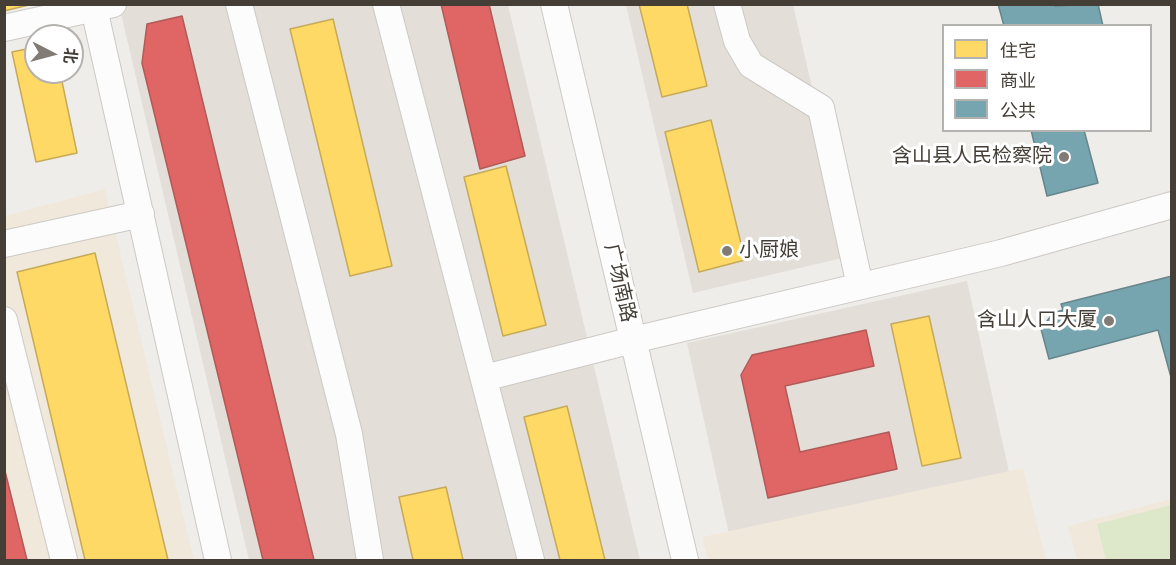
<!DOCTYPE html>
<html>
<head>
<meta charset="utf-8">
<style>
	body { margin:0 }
	#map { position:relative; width:1176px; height:565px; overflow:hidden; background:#efede9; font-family:"DM Sans","Noto Sans SC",sans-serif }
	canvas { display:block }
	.frame { position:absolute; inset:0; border:6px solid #443e36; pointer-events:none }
	.legend { position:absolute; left:942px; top:24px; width:210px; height:108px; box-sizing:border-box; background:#fff; border:2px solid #b4b2af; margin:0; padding:8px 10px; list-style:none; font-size:18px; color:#443e36 }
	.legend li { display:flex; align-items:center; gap:12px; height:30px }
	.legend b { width:30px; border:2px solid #b4b2af }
	.north { position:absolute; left:24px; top:24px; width:60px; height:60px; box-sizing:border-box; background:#fff; border:2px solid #b4b2af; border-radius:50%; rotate:96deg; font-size:16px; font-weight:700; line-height:24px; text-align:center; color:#443e36 }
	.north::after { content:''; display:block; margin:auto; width:21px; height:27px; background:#807b75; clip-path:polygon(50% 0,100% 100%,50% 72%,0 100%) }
</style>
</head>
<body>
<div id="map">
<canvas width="1176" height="565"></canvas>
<div class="frame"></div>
<ul class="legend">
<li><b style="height:16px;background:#ffd966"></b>住宅</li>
<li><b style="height:16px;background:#e06666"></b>商业</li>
<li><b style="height:16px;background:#76a5af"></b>公共</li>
</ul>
<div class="north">北</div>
</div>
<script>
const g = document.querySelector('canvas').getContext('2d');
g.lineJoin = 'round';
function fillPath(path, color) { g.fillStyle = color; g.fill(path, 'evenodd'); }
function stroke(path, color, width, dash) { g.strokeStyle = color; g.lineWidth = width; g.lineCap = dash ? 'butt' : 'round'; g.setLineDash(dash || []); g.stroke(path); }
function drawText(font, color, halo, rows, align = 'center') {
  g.font = font + ' "DM Sans","Noto Sans SC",sans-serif'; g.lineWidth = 6; g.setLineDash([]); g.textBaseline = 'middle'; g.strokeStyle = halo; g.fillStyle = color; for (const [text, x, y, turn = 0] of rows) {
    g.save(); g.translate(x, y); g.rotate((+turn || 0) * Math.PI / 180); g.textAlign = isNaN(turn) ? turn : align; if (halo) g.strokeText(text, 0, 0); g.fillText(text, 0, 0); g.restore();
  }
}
fillPath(new Path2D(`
	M119 5H508L640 560H249Z
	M626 5H793L851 256 693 293Z
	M967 281 1009 472 729 534 687 343Z`), '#e3ded7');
fillPath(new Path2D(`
	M105 189 194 560H5V216Z
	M1023 468 1046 560H708L702 537Z
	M1171 499V560H1077L1068 526Z`), '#f1e8dc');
fillPath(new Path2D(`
	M1171 505V560H1106L1097 524Z`), '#dde8ca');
const homes = new Path2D(`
	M4 4H33L4 11Z
	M639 4H687L707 86 662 97Z
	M333 19 392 266 350 276 290 29Z
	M36 47V72H60L77 153 36 162 12 52Z
	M711 120 745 260 699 272 665 132Z
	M506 166 546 325 503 336 464 177Z
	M95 253 168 560H85L17 272Z
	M929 316 961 458 922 466 891 324Z
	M567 406 605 560H560L524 417Z
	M446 487 463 560H413L399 497Z`);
fillPath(homes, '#ffd966');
stroke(homes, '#c7aa58', 1.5);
const shops = new Path2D(`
	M441 4H489L525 156 480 169Z
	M182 16 314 560H263L142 63 147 24Z
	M866 330 874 366 785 386 800 452 889 432 897 469 768 498 741 375 752 355Z
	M4 467 27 560H4Z`);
fillPath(shops, '#e06666');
stroke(shops, '#b15a58', 1.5);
const public = new Path2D(`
	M998 4H1055V6L1098 4 1103 26H1004Z
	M1031 130H1084L1098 183 1047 196Z
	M1172 276V381L1158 330 1049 359 1041 329 1053 313 1063 310 1061 304Z`);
fillPath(public, '#76a5af');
stroke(public, '#67868b', 1.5);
const minor = new Path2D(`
	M93 4 218 560
	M239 4 349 434 370 560
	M386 4 531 560
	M554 4 685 560
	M727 4 737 41 751 65 821 108 860 286
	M4 28 113 4
	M4 244 141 214
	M4 320 64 560
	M484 378 633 340 1001 253 1172 205`);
stroke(minor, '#ccc9c5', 28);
stroke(minor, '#fdfcfc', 26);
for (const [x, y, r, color] of [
	[1064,157,6,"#807b75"],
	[727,251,6,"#807b75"],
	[1109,321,6,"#807b75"]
]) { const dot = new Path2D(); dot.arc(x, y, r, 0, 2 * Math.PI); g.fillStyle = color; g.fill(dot); stroke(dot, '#fff', 2); }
drawText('20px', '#443e36', '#fff', [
	["含山县人民检察院",1052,157],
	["小厨娘",739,251,"left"],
	["含山人口大厦",1097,321]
], 'right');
drawText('20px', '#443e36', '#fff', [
	["广场南路",619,283,77]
]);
</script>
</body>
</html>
